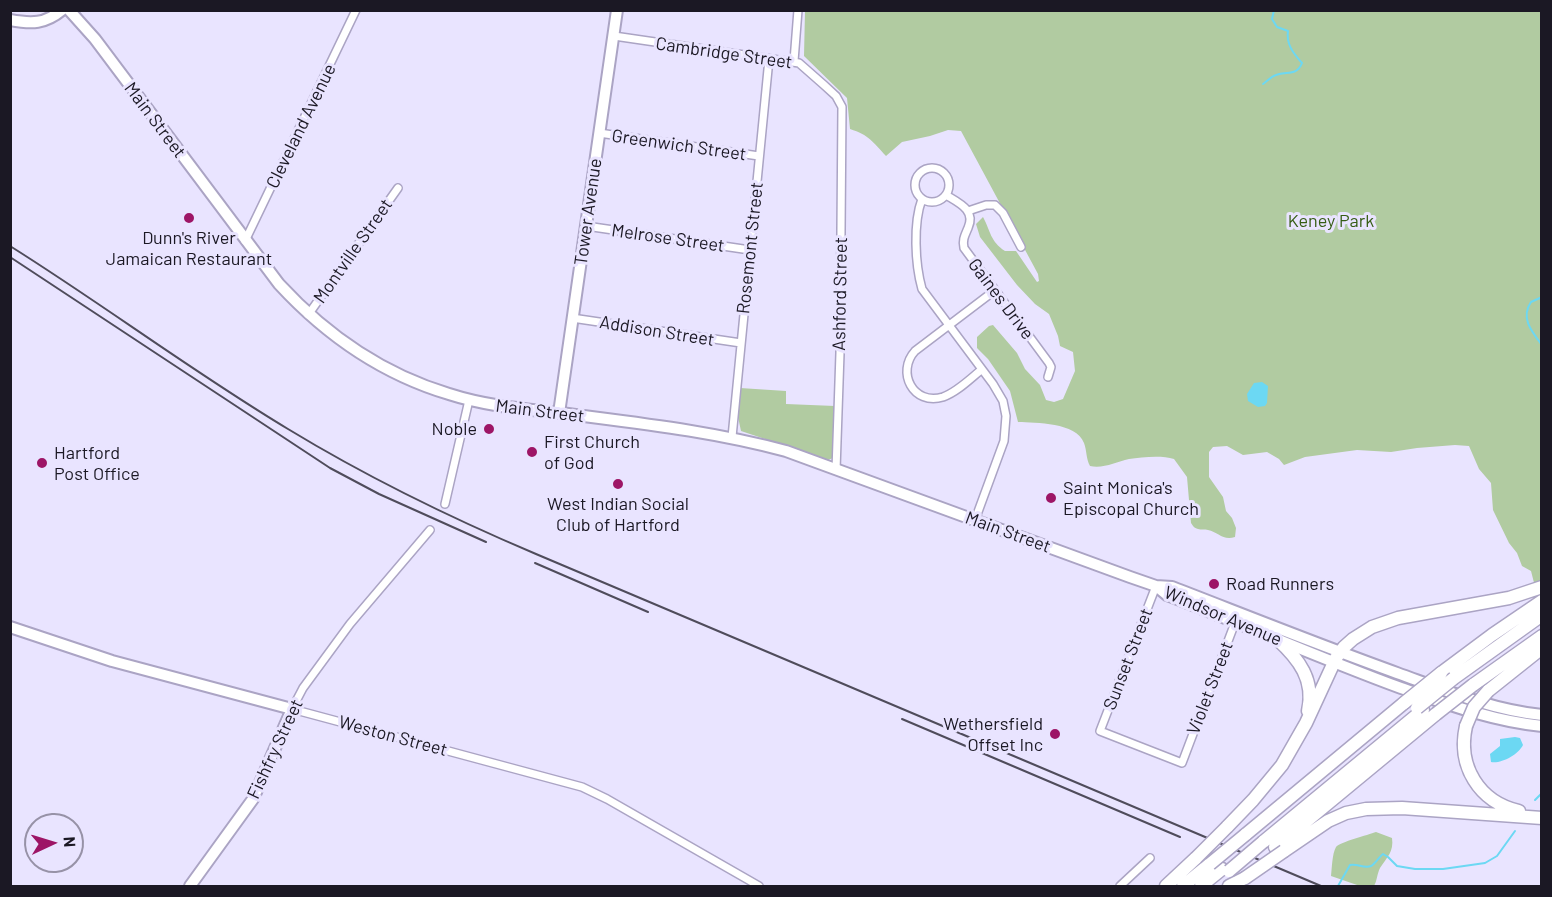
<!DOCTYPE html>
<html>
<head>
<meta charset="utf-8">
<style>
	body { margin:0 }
	#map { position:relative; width:1552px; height:897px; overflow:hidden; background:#e9e4ff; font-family:Barlow,sans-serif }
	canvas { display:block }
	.frame { position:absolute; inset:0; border:12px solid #1b1824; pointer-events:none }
	.north { position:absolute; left:24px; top:813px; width:60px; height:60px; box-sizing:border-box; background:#e9e4ff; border:2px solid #9792a7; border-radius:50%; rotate:86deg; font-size:16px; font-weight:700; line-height:24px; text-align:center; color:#1b1824 }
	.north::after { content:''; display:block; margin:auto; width:21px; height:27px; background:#9d1566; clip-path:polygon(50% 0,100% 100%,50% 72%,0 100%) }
</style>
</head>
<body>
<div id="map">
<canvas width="1552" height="897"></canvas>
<div class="frame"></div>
<div class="north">N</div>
</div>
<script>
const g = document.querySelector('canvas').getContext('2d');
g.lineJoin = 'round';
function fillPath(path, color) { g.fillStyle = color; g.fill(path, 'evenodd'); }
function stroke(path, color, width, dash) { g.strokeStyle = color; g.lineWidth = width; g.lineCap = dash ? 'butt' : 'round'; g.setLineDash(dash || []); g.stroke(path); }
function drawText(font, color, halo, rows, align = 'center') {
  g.font = font + ' Barlow,sans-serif'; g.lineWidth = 6; g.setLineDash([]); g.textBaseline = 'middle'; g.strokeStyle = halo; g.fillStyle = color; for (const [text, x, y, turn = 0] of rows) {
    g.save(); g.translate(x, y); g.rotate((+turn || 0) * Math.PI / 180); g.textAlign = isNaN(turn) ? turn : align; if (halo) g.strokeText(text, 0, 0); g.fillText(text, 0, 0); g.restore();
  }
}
fillPath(new Path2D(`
	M805 11H1541V610L1531 571 1522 566 1517 553 1509 543 1493 510 1491 483 1479 469 1469 446 1455 445 1417 448 1391 452 1357 450 1305 457 1284 465 1279 459 1267 452 1243 455 1227 446 1213 447 1209 452V477L1223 497 1226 511 1232 518 1236 528 1235 537C1223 541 1218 532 1208 530 1205 529 1201 530 1198 529 1194 528 1193 526 1191 523L1187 477 1174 459C1162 455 1142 457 1129 459 1116 462 1103 469 1090 466 1086 459 1087 451 1084 443 1076 422 1036 423 1018 422L1010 391 988 359 977 348V337L989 326 993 325 1017 353 1025 369 1040 385 1046 400 1054 402 1063 399 1075 371 1073 352 1060 346 1058 336 1049 314 1035 304 1017 285 980 237 976 224 983 217C991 232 990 241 1005 251H1016L1037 282 1039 281 1038 274 961 131 948 130 930 136 902 142 886 156C873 142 869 135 850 129L847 98 804 56Z
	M740 388 786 391V404L835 406 833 458 828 460 741 431 738 417Z
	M1376 832 1392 838C1394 852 1387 857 1380 868 1377 874 1377 881 1374 886H1360L1331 876C1332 868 1332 854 1336 847 1340 842 1368 835 1376 832Z`), '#b1cba1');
fillPath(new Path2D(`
	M1262 382 1268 386 1267 403 1265 406 1258 407 1248 401 1247 394 1254 383Z
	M1515 737 1520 738 1523 745C1518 755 1501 764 1491 762L1490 754 1500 746V739Z`), '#6cd8f3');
stroke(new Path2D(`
	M1263 84C1267 81 1272 76 1276 75 1287 71 1297 76 1302 63 1293 53 1286 44 1288 31L1277 27 1272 19 1274 10
	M1542 297 1531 302C1520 318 1532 332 1542 345
	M1535 800 1542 793
	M1338 886 1350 865C1357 863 1364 869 1371 866 1375 864 1379 857 1383 854L1388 857 1397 866 1415 869H1443L1485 863 1497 856 1515 831`), '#6cd8f3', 2);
const street = new Path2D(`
	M614 36 799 63 824 85 836 96 842 107 840 353 836 470
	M794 61 798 10
	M599 133 759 156
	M915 185a17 17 0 1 1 34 0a17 17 0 1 1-34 0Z
	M946 195C959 203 976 210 968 228 965 235 962 240 964 248L1049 363 1051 367 1048 377
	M922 199C913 223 915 264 922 289L993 384 1003 401 1006 416 1004 441 975 520
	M968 211 986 205H995L1003 213 1021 247
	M586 226 750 250
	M245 241 356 10
	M308 315 398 188
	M572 318 741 343
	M981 370C970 379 957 392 943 397 913 406 896 372 915 351L994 291
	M732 437 769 59
	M445 504 469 400
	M430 530 350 624 303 688 292 709 582 787 607 799 759 886
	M1156 586 1100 731 1182 763 1236 620
	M1120 886 1150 858`);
const secondary = new Path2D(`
	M10 20C32 24 45 24 62 10
	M559 413 617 10
	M10 627 112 661 292 709 253 799 190 886`);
const primary = new Path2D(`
	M69 10 95 39 279 284C326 335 382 374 449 394 486 406 523 409 561 413 637 423 712 431 786 451L1130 577 1156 586 1172 587C1247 616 1322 646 1397 673 1444 690 1492 710 1542 715
	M1156 586 1167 595C1245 625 1322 659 1401 688 1447 704 1492 721 1542 726`);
const highway = new Path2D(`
	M1277 639C1299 659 1315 680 1308 711
	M1441 673 1492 635 1542 601
	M1454 678 1542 615
	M1473 685 1542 636
	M1488 691 1542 648
	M1466 726C1457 766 1479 802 1519 811
	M1227 827 1253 800 1282 765 1306 723 1336 658 1344 647 1353 639 1372 627 1398 618 1509 598 1542 587
	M1245 835 1404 703
	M1263 842 1423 710
	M1275 847 1436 714
	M1284 851 1328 821 1346 813 1366 809 1402 808 1542 818
	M1166 886 1196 858
	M1183 886 1210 864
	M1201 886 1222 869
	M1229 886 1245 878`);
stroke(street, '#aba4c4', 10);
stroke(secondary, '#aba4c4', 14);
stroke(primary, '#aba4c4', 14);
stroke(highway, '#aba4c4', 15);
stroke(street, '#fff', 7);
stroke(secondary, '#fff', 10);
stroke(primary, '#fff', 10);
stroke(highway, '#fff', 12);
stroke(new Path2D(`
	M10 246C104 305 193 372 288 429 367 477 451 518 536 554L1321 886
	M10 257 330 468 379 494 486 542
	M535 563 648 612
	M902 719 1180 837`), '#4f4c5b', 2);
const highwayBridge = new Path2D(`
	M1404 703 1441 673
	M1417 708 1454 678
	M1436 714 1473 685
	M1466 726 1474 707 1488 691
	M1196 858 1227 827
	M1210 864 1245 835
	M1229 871 1263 842
	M1245 878 1284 851`);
stroke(highwayBridge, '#aba4c4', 15, []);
stroke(highwayBridge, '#fff', 12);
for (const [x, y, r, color] of [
	[189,218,6,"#9d1566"],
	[489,429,6,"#9d1566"],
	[532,452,6,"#9d1566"],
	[42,463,6,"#9d1566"],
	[618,484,6,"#9d1566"],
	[1051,498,6,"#9d1566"],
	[1214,584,6,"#9d1566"],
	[1055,734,6,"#9d1566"]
]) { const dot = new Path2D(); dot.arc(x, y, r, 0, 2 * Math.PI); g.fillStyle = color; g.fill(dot); stroke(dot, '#e9e4ff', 2); }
drawText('18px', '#1b1824', '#e9e4ff', [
	["Cambridge Street",724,53,8],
	["Main Street",155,120,53],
	["Cleveland Avenue",301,126,-64],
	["Greenwich Street",679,145,8],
	["Tower Avenue",588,212,-82],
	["Melrose Street",668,238,8],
	["Rosemont Street",750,248,-84],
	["Montville Street",353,251,-55],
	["Ashford Street",840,294,-89],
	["Gaines Drive",1001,299,53],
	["Addison Street",657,331,9],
	["Main Street",540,411,7],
	["Main Street",1008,532,20],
	["Windsor Avenue",1223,616,23],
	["Sunset Street",1128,659,-69],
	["Violet Street",1210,688,-69],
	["Weston Street",393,736,15],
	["Fishfry Street",275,749,-65]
]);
drawText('18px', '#365d15', '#e9e4ff', [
	["Keney Park",1331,221]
]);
drawText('18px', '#1b1824', '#e9e4ff', [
	["Dunn's River",189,238,"center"],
	["Jamaican Restaurant",189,259,"center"],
	["Noble",477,429,"right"],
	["First Church",544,442],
	["of God",544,463],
	["Hartford",54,453],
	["Post Office",54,474],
	["Saint Monica's",1063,488],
	["Episcopal Church",1063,509],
	["West Indian Social",618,504,"center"],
	["Club of Hartford",618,525,"center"],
	["Road Runners",1226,584],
	["Wethersfield",1043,724,"right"],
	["Offset Inc",1043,745,"right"]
], 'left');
</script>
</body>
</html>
